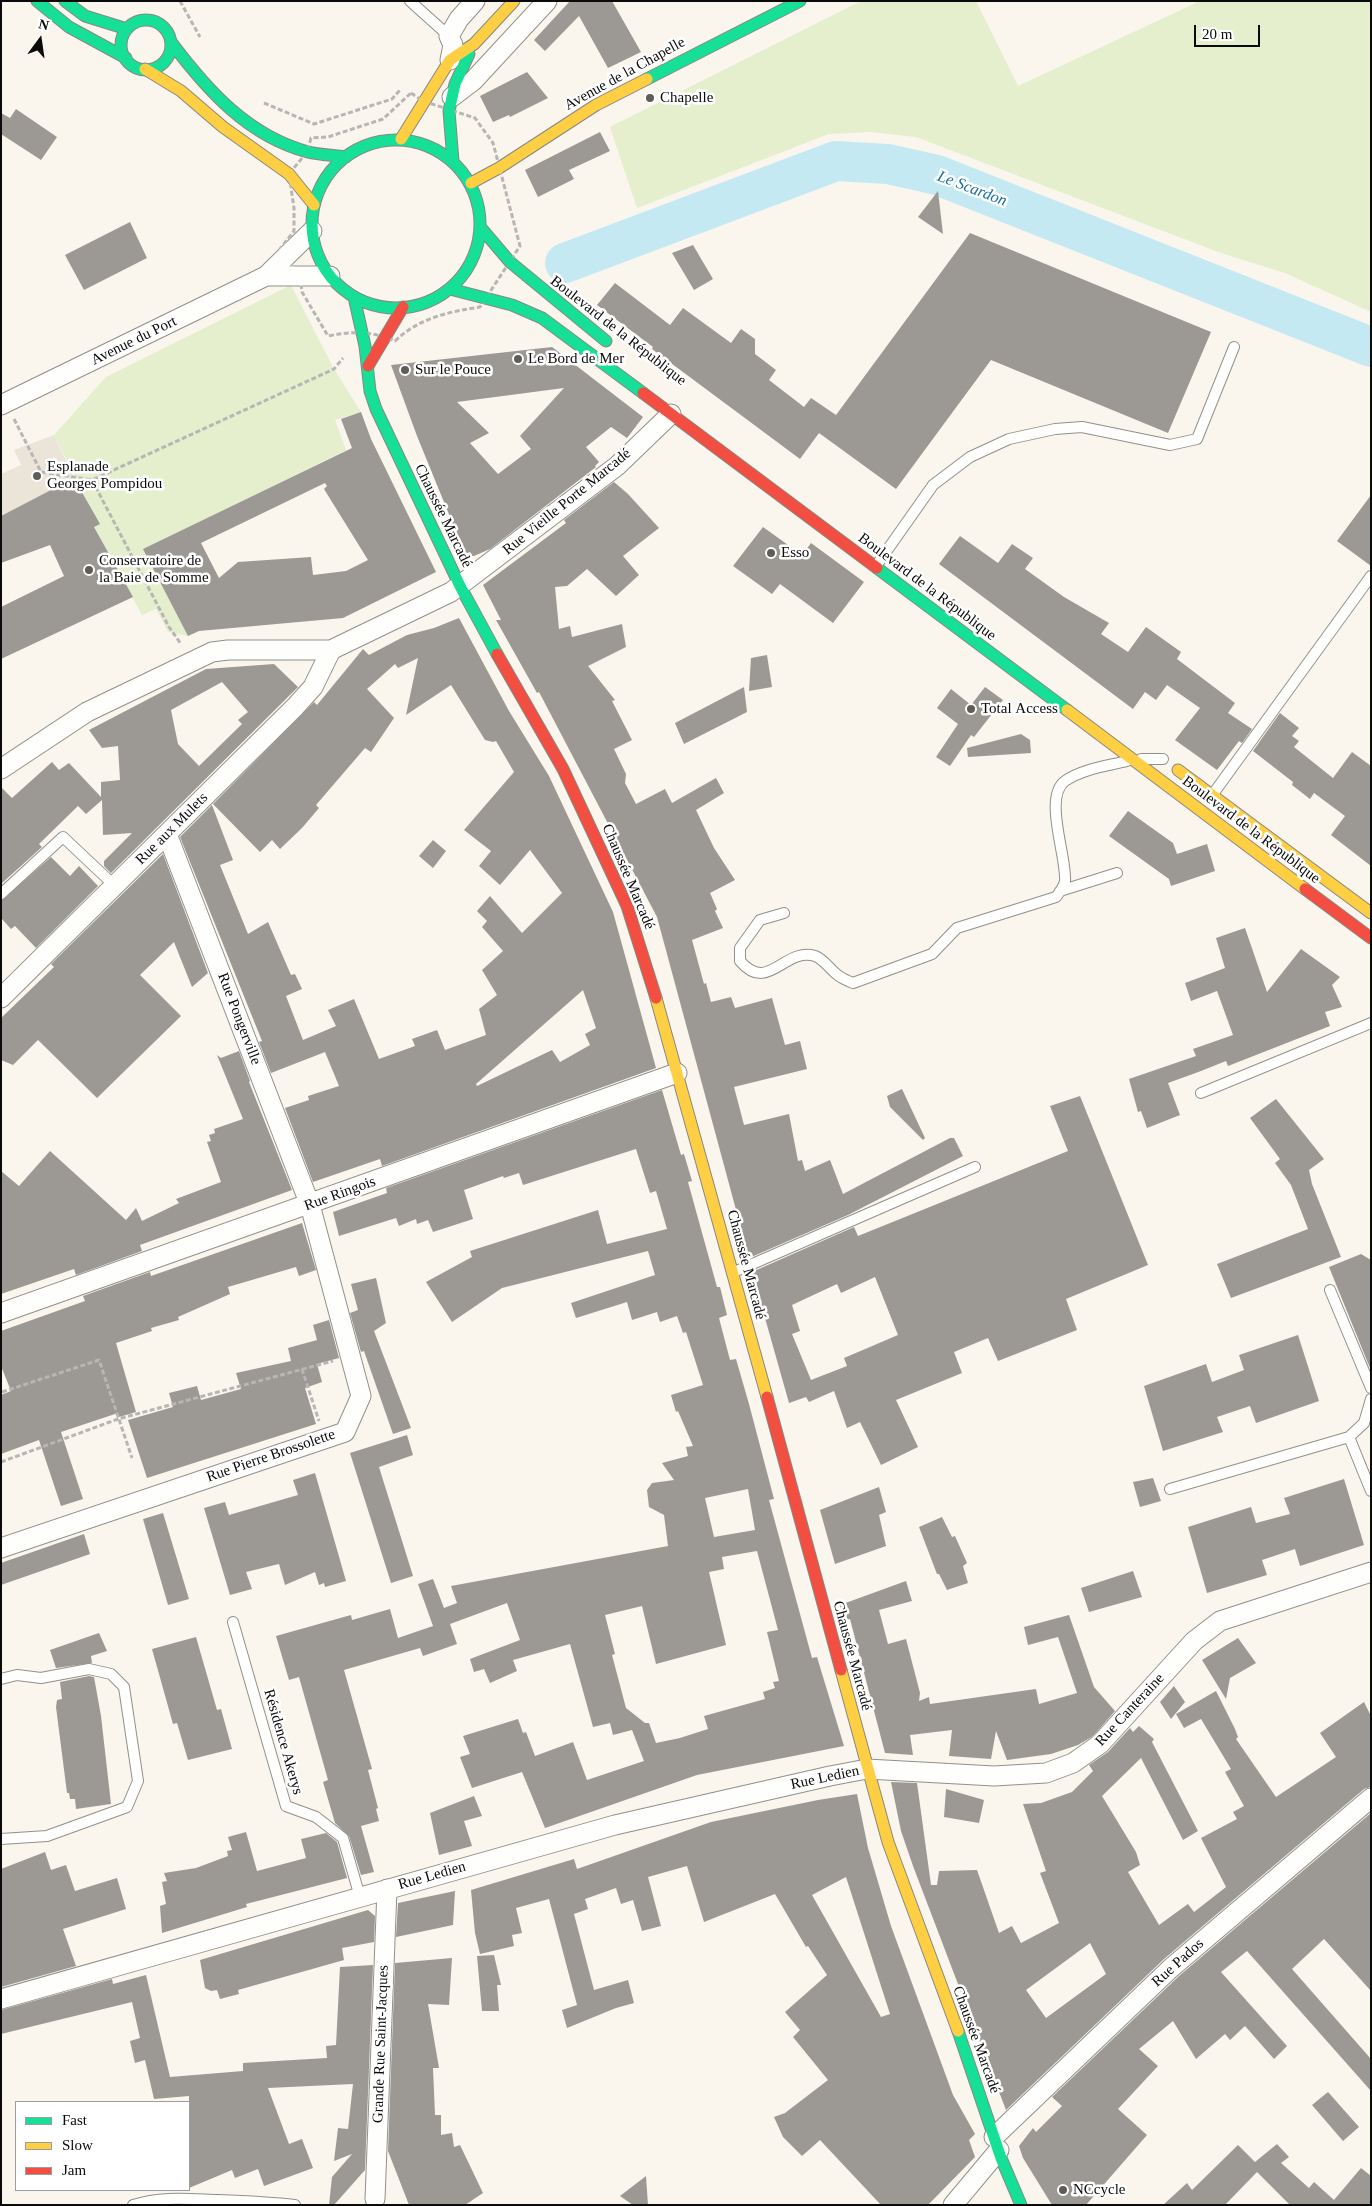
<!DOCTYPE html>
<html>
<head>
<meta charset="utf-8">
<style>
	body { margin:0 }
	#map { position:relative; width:1372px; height:2206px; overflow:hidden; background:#faf6ed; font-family:Georgia,serif }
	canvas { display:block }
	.frame { position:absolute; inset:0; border:2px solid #0a0a0a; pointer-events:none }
	.legend { position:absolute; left:15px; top:2101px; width:175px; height:90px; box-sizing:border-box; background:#fff; border:1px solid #9d9d9d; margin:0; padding:6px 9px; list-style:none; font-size:15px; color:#0a0a0a }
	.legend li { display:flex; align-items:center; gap:10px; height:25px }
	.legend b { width:25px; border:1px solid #9d9d9d }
	.north { position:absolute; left:15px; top:15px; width:50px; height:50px; -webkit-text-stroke:4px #fff; paint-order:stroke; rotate:14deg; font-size:14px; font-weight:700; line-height:20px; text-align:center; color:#0a0a0a }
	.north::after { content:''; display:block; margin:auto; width:18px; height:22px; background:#0a0a0a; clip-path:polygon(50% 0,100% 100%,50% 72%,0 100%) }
	.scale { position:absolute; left:1194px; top:25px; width:66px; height:22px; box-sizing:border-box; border:2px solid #0a0a0a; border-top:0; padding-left:6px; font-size:15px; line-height:18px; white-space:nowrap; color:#0a0a0a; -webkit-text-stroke:4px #fff; paint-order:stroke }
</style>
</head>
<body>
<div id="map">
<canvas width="1372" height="2206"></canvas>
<div class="frame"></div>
<ul class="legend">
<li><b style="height:6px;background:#16e098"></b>Fast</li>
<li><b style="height:6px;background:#ffcf43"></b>Slow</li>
<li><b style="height:6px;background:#f24e42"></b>Jam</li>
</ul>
<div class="north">N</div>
<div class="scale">20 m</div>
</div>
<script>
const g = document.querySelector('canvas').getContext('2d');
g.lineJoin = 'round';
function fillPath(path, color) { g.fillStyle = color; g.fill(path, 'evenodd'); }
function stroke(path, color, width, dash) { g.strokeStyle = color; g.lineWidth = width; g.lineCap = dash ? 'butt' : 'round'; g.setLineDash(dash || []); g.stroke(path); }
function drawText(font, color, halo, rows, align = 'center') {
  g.font = font + ' Georgia,serif'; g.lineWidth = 5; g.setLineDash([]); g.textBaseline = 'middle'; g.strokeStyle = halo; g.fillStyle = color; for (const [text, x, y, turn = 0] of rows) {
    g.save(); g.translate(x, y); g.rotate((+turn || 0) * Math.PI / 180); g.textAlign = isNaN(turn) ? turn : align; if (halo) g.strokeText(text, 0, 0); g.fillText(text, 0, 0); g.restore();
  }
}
fillPath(new Path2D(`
	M861 1H976L1018 86 1200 1H1371V312L1285 273 1221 253 916 137 870 132 829 134 637 208 610 127Z
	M291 285 334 369 361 412 335 420 346 450 196 524 188 636 168 632 156 609 142 615 94 527 99 524 54 435 106 377Z`), '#e5eecd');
fillPath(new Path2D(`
	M54 435 74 478 1 516V474L21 465 14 450Z`), '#eae4d9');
stroke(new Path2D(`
	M565 263 836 161 888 164 937 175 1371 347`), '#c4e9f3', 40);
fillPath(new Path2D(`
	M570 1H612L641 52 608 68 579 16 545 51 534 40Z
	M527 72 548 98 510 117 509 115 493 122 480 96Z
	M16 109 57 137 41 160 1 134V113L10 118Z
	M600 132 610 151 569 170 574 179 538 197 525 170Z
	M938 191 943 234 918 217Z
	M130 222 147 258 84 290 65 255Z
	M970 233 1211 332 1168 433 991 360 896 489 819 433 800 459 652 349 653 347 597 305 615 283 670 325 683 308 731 343 741 329 755 339V354L776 370 769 380 804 407 811 398 836 415Z
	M693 245 713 279 694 290 672 253Z
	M552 347 643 417 627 438 611 427 586 447 599 462 595 466 596 467 490 549 474 556H466L417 436 391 365ZM564 388 520 436 531 449 498 474 470 443 489 433 457 402Z
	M361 412 371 439 436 572 343 618 199 631 188 636 143 549 352 448 341 419ZM325 483 327 486 324 489 368 560 346 571 313 575 311 557 238 562 219 578 201 543Z
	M74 478 100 524 94 527 133 597 1 659V607L64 576 50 545 1 563V516Z
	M614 482 628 494 659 528 623 556 639 575 616 596 587 569 567 586 555 587 559 629 570 626 572 637 622 624 626 647 588 666 615 700 612 701 632 740 614 749 626 774 625 783 636 804 665 789 672 803 716 778 724 793 696 810 714 848 735 880 710 893 717 909 715 911 723 928 692 940 704 984 706 983 711 1002 731 997 735 1008 772 998 785 1045 800 1041 807 1069 734 1087 744 1125 789 1114 798 1161 802 1160 805 1171 830 1160 843 1194 950 1138H954L963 1156 848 1215 749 1258 657 917 539 692 537 693 496 620H501L483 585 566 523 564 520Z
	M1371 495V566L1337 541Z
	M763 527 802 555 811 543 864 582 833 623 780 584 772 594 733 566Z
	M960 536 998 563 1012 544 1033 558 1025 569 1064 597 1109 623 1101 634 1128 652 1146 627 1181 652 1177 659 1235 703 1228 713 1252 729 1242 743 1239 741 1217 770 1175 740 1200 708 1167 685 1156 700 1145 692 1133 709 939 564Z
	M459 618 509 711 549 776 613 912 656 1068 382 1166 380 1159 313 1182 285 1108 309 1100 308 1096 339 1086 325 1052 271 1073 259 1042 262 1041 180 837 212 805 233 860 220 865 248 934 268 922 291 975 295 974 302 989 286 996 303 1040 336 1026 328 1010 354 999 379 1059 415 1046 412 1039 437 1030 445 1050 486 1035 479 1009 497 995 482 970 503 951 482 927 487 921 477 911 490 896 522 933 562 893 530 850 500 885 479 866 491 851 464 830 514 772 496 741 493 742 485 740 451 685 406 715 418 658 398 668 395 664 367 689 394 718 371 752 365 748 316 805 319 808 302 828 280 849 272 840 260 852 213 804 314 702 317 705 363 649 369 655 407 635 434 628ZM583 990 596 1028 585 1034 590 1045 560 1062 552 1050 477 1086 476 1084Z
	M767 655 772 687 749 691 751 658Z
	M274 664 298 687 111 873 104 866V861L132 833 103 835 102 800 86 814 78 806 39 844 42 847 1 884V787L12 798 52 762 59 770 69 763 101 797V782L120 780 118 746 102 748 89 730 206 669ZM222 682 248 712 238 720 242 724 199 766 178 744 171 710Z
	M744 687 747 712 684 744 675 723Z
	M985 687 1003 700 974 737 971 735 950 766 936 757 958 724 937 708 951 689 971 705Z
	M1280 713 1299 728 1292 736 1299 741 1294 747 1333 778 1352 752 1371 766V866L1331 835 1345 816 1314 793 1310 799 1292 785 1293 782 1253 751Z
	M1021 734 1030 740 1031 753 968 757 967 748Z
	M1128 811 1173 843 1177 854 1207 844 1215 871 1171 886 1169 879 1109 836Z
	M433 840 446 851 433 868 419 856Z
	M163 854 208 973 192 987 174 942 140 975 181 1016 97 1098 38 1040 13 1065 1 1060V1018L54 967 51 964Z
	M51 857 70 876 79 866 98 886 36 948 15 926 11 929 1 918V901Z
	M1245 928 1267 992 1301 949 1340 977 1332 985 1342 1007 1325 1012 1330 1026 1228 1066 1226 1061 1201 1071 1197 1059 1201 1071 1168 1083 1180 1115 1147 1128 1141 1111 1138 1112 1129 1079 1196 1056 1193 1049 1233 1035 1217 991 1191 1001 1185 983 1225 968 1216 938Z
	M239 1051 250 1081 249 1082 292 1190 140 1245 142 1251 76 1275 74 1269 1 1294V1171L19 1186 50 1151 126 1220 136 1208 142 1221 179 1203 176 1199 221 1182 207 1142 211 1141 209 1135 215 1133 214 1129 243 1119 217 1055 221 1058Z
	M902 1089 925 1138 923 1140 890 1107 887 1096Z
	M662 1090 681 1155 684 1154 692 1181 688 1182 717 1287H720L727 1315 719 1318 730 1360 736 1359 749 1404 774 1499 769 1500 812 1658 817 1657 844 1746 697 1775 545 1828 522 1772 472 1788 460 1757 470 1754 463 1736 518 1719 523 1733 526 1732 535 1756 573 1742 587 1780 644 1761 632 1730 613 1735 610 1723 593 1727 570 1644 513 1660 517 1671 490 1683 484 1669 474 1672 470 1659 520 1640 507 1603 450 1624 457 1644 423 1656 420 1648 344 1670 372 1769 368 1770 378 1808 376 1809 379 1821 361 1826 374 1872 361 1875 349 1836 335 1823 323 1782 328 1780 299 1677 289 1680 276 1636 351 1615 352 1620 390 1609 398 1638 433 1626 418 1584 433 1579 444 1608 457 1603 451 1586 668 1546 664 1515 649 1507 647 1490 652 1483 674 1480 662 1463 688 1456 686 1447 693 1446 678 1411 676 1412 671 1395 703 1385 686 1332 683 1333 677 1316 660 1322 657 1312 632 1320 627 1302 576 1318 571 1303 655 1275 648 1251 502 1288 452 1322 426 1282 472 1257 470 1251 598 1210 607 1244 667 1229 656 1191 650 1193 636 1149 523 1185 519 1173 504 1178 503 1176 464 1190 473 1219 433 1232 428 1220 417 1224 416 1219 399 1226 396 1218 339 1236 333 1212 387 1193 386 1188ZM748 1489 755 1530 714 1537 705 1498ZM757 1551 778 1630 767 1632 779 1681 773 1682 775 1688 763 1692 765 1699 704 1716 708 1729 680 1738 656 1743 649 1723H645L626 1708 612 1655 615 1654 605 1615 642 1606 656 1664 726 1645 709 1572 724 1569 722 1557Z
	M1080 1096 1148 1265 1066 1299 1077 1330 998 1361 988 1338 954 1352 962 1373 896 1400 918 1447 881 1465 860 1422 847 1428 834 1391 809 1402 806 1397 789 1403 752 1272 854 1227 858 1236 1068 1151 1050 1106ZM875 1277 898 1335 844 1358 847 1366 811 1380 792 1334 800 1331 792 1305 837 1284 841 1293Z
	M1276 1099 1324 1159 1309 1170 1312 1184 1341 1257 1231 1298 1217 1264 1308 1229 1291 1185 1275 1163 1280 1159 1250 1118Z
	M302 1223 316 1270 299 1276 296 1267 228 1287 230 1294 178 1317 179 1320 151 1328 152 1331 116 1343 136 1412 119 1417 118 1413 61 1432 83 1499 61 1506 39 1440 1 1454V1395L11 1391 1 1366V1331L85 1301 83 1296 150 1272 151 1276Z
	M1361 1254 1371 1260 1370 1368 1329 1267Z
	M376 1278 386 1323 374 1331 411 1428 393 1434 364 1351 361 1352 350 1313 358 1310 351 1284Z
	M329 1320 339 1358 317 1364 322 1382 305 1388 316 1424 147 1478 128 1420 173 1407 169 1393 197 1386 201 1400 241 1389 236 1373 291 1361 288 1348 317 1340 313 1325Z
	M1298 1335 1319 1401 1256 1423 1250 1406 1217 1417 1223 1432 1163 1451 1144 1386 1206 1364 1212 1382 1244 1370 1239 1355Z
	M407 1435 413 1455 379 1467 413 1576 391 1583 350 1453Z
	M315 1473 346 1581 325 1587 324 1583 319 1585 315 1572 285 1585 279 1564 246 1572 252 1589 230 1595 204 1508 225 1502 229 1515 298 1495 293 1480Z
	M1153 1478 1161 1501 1140 1507 1133 1482Z
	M1344 1479 1364 1545 1300 1566 1295 1549 1262 1560 1267 1575 1207 1593 1188 1527 1251 1507 1256 1523 1290 1514 1284 1498Z
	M879 1487 886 1512 879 1515 886 1546 835 1564 820 1510Z
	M163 1513 189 1599 168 1605 143 1519Z
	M942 1517 952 1537 955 1536 967 1563 963 1566 968 1583 947 1590 939 1574H937L919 1527Z
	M84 1534 90 1554 1 1585V1563Z
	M1133 1571 1142 1597 1089 1612 1081 1588Z
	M906 1581 912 1601 879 1610 888 1644 906 1639 920 1693 919 1701 929 1697 930 1704 1036 1689 1039 1704 1077 1693 1058 1637 1028 1645 1024 1627 1069 1615 1094 1687 1115 1711 1093 1736 1078 1745 1051 1754 1007 1760 996 1731 991 1759 949 1756 952 1730 910 1735 913 1755 885 1753 850 1619 844 1620 840 1605Z
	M99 1633 107 1651 91 1656 92 1663 56 1668 50 1650Z
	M196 1637 217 1710 221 1709 232 1749 188 1760 177 1723 173 1724 152 1649Z
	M1238 1638 1256 1663 1230 1678 1226 1699 1202 1660Z
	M89 1676 94 1677 101 1716 111 1804 76 1809 75 1799H70L69 1793H67L56 1707 57 1700 62 1699 60 1682Z
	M1174 1686 1185 1702 1171 1719 1160 1702Z
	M1216 1691 1235 1729 1238 1737 1236 1739 1276 1797 1336 1757 1320 1733 1364 1702 1371 1716V1787L1364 1789 1164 1959 1006 2110 913 1866 901 1831 891 1782 917 1783 931 1885H937L939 1871 977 1870 999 1933 1012 1926 1021 1943 1059 1923 1040 1873 1046 1871 1023 1804 1041 1803 1072 1792 1093 1771 1089 1765 1108 1752 1130 1728 1133 1732 1139 1726 1154 1739 1152 1742 1198 1831 1183 1840 1141 1758 1102 1796 1136 1852 1140 1865 1128 1872 1159 1925 1188 1904 1194 1912 1226 1887 1201 1838 1237 1819 1233 1812 1244 1806 1225 1772 1231 1769 1201 1719 1184 1728 1176 1714ZM1090 1943 1106 1974 1046 2018 1026 1990Z
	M946 1789 984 1800 979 1823 944 1817Z
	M857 1794 868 1848 891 1926 953 2095 975 2134 969 2140 975 2157 928 2205H881L820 2140 802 2156 783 2137 774 2117 785 2113 828 2080 793 2037 800 2030 785 2012 827 1975 808 1946 806 1947 775 1894 704 1922 687 1866 648 1877 661 1926 642 1931 633 1900 621 1904 616 1888 585 1899 588 1909 574 1914 594 1990 628 1980 634 2003 616 2008 567 2028 562 2010 577 2005 549 1899 516 1908 522 1933 512 1935 514 1946 480 1954 475 1933 471 1890 574 1859 577 1869 711 1822 818 1800ZM846 1877 890 2014 881 2017 812 1895Z
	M474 1796 482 1816 464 1821 472 1846 439 1855 430 1813Z
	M1371 1813V1991L1324 1939 1292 1969 1371 2059V2091L1247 1951 1221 1972 1287 2046 1274 2059 1245 2026 1230 2040 1225 2034 1196 2059 1173 2021 1139 2049 1158 2066 1118 2109 1147 2135 1086 2205H1052L1023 2158 1019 2146 1033 2128 1036 2132 1062 2106 1052 2097 1179 1976Z
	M246 1832 257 1871 306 1858 301 1839 326 1833 337 1842 347 1878 246 1904 247 1907 162 1933 160 1906 166 1904 162 1882 167 1881 164 1873 196 1868 228 1856 227 1851 232 1850 228 1837Z
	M45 1852 51 1870 66 1865 75 1891 117 1878 126 1909 63 1929 76 1966 1 1987V1869Z
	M455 1891 453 1925 396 1937 398 1903Z
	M368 1910 375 1916 374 1942 342 1948 344 1960 238 1990 239 1994 220 1999 217 1990 211 1991 205 1988 200 1960Z
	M494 1955 501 1985H497L499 2011H482L477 1956Z
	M452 1958 449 2005 428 2004 439 2068H433L435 2115H441V2135L452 2133 454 2147 460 2145 483 2193 465 2205H409L388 2151 395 1963Z
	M373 1965 365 2170 334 2205H329L332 2177 352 2154 334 2161 338 2128 348 2129 353 2084 268 2088 289 2144 302 2139 313 2168 264 2186 258 2169 235 2178 232 2170 189 2188V2096L154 2099 145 2060 135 2063 130 2041 140 2038 132 2002 1 2034V2010L112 1979 113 1984 146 1975 170 2077 243 2071V2063L327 2058 326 2046 336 2045 340 1967Z
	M1328 2092 1359 2127 1343 2141 1312 2105Z
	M1277 2144 1289 2157 1281 2163 1309 2188 1314 2182 1334 2200 1361 2168 1371 2176V2205H1290L1257 2172 1225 2205H1163L1187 2183 1192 2190 1238 2145 1255 2162Z
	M646 2176 648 2205H633L620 2196Z`), '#9c9894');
const lane = new Path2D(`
	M410 1 449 36
	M876 566 933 485 970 457 1009 439 1055 429 1082 427 1170 445 1197 439 1234 347
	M1141 759H1163
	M1213 794 1371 576
	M1060 891 1117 873
	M1 894 63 837 115 886
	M784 913 760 920 740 948V961C768 994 784 947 815 956 824 959 831 971 839 976 843 979 848 981 853 983L932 954 957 928 1056 897C1059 893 1064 887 1065 881 1067 857 1043 797 1065 781 1082 769 1107 766 1127 761
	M1201 1093 1371 1023
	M734 1272 975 1167
	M1330 1290 1371 1388
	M1349 1437 1364 1423 1371 1399
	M1170 1489 1349 1437 1371 1491
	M233 1622 286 1806 316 1817 343 1838 360 1897
	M1 1679 17 1675 41 1678 89 1669 111 1674 124 1687 138 1781 127 1807 47 1836 1 1839
	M133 2205C162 2196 188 2199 218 2200 244 2201 269 2202 295 2205`);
const street = new Path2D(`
	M450 60 453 45 449 36 459 19 475 1
	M452 97 473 81 547 1
	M266 276H330
	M1 405 266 276 312 231
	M1 769 87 712 212 652 228 650H331L451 592 617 466 671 414
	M1 998 295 707 313 687 331 650
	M1 1313 677 1073
	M1 1548 345 1432 361 1396 310 1205 167 834
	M1 1999 615 1825 830 1776 867 1769 994 1776 1046 1773 1073 1763 1100 1744 1194 1641 1220 1621 1371 1572
	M994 2137 1171 1968 1371 1798
	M375 2199 387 1889
	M953 2205 999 2150`);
const fast = new Path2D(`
	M37 1 69 27 126 58
	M65 1 85 16 127 29
	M121 45a25 25 0 1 1 50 0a25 25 0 1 1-50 0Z
	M171 42C207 90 248 136 308 152 320 155 333 155 346 157
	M647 79 800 1
	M312 224a84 84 0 1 1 168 0a84 84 0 1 1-168 0Z
	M453 161 449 111 455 84 469 54
	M481 228 510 262 606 341
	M450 289 512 305 542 318 643 393
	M354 297 365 346 370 391 376 409 460 586 497 654
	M877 568 1067 710
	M958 2031 1001 2158 1021 2205`);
const slow = new Path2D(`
	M145 69 181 91 223 127 289 174 314 205
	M401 139 450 60 474 44 514 1
	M471 183 499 168 596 105 647 79
	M1067 710 1305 889
	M1178 770 1371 913
	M656 998 767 1397
	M841 1670 888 1842 958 2031`);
const jam = new Path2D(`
	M368 366 403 307
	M643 393 877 568
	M497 654 563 769 627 906 656 998
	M1305 889 1371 938
	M767 1397 841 1670`);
stroke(lane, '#92908c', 12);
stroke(street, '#92908c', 21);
stroke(fast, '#898783', 13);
stroke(slow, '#898783', 13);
stroke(jam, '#898783', 13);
stroke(new Path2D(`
	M180 1 200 37
	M411 93 423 101 475 118 493 143 520 246 480 307C448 312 419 318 395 341 372 331 352 331 328 336L302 292 300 276 286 259 280 249 294 231V208L289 174 307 152 311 138 328 137 383 119Z
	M264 103 314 124 392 99 400 90
	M14 419 41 472 92 480 334 369 343 358
	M92 480 169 627 181 644
	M302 1369 319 1421
	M2 1392 99 1360 132 1458
	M1 1462 118 1419 333 1361`), '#b7b6b5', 3, [5, 2.5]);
stroke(lane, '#fefefc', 10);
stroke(street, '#fefefc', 19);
stroke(fast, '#16e098', 11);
stroke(slow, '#ffcf43', 11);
stroke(jam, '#f24e42', 11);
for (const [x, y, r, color] of [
	[650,98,5,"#5e5d59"],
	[518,359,5,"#5e5d59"],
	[405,370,5,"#5e5d59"],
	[37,476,5,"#5e5d59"],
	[771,553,5,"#5e5d59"],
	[89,570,5,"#5e5d59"],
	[971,709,5,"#5e5d59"],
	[1063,2190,5,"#5e5d59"]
]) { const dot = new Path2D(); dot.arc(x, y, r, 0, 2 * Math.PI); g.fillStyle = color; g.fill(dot); stroke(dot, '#fff', 2); }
drawText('15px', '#0a0a0a', '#fff', [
	["Avenue de la Chapelle",625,74,-29],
	["Boulevard de la République",618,331,38],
	["Avenue du Port",134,341,-26],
	["Rue Vieille Porte Marcadé",567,502,-39],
	["Chaussée Marcadé",443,516,64],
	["Boulevard de la République",927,587,37],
	["Rue aux Mulets",172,829,-45],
	["Boulevard de la République",1251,830,37],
	["Chaussée Marcadé",628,877,67],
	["Rue Pongerville",239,1019,69],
	["Rue Ringois",340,1194,-20],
	["Chaussée Marcadé",746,1265,75],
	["Rue Pierre Brossolette",271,1456,-19],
	["Chaussée Marcadé",852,1656,75],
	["Rue Canteraine",1130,1710,-47],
	["Résidence Akerys",283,1742,74],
	["Rue Ledien",825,1778,-12],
	["Rue Ledien",432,1876,-16],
	["Rue Pados",1178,1963,-42],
	["Chaussée Marcadé",976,2040,70],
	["Grande Rue Saint-Jacques",381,2044,-88]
]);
drawText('15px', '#0a0a0a', '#fff', [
	["Chapelle",660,98],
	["Le Bord de Mer",528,359],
	["Sur le Pouce",415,370],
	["Esplanade",47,467],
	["Georges Pompidou",47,484],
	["Esso",781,553],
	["Conservatoire de",99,561],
	["la Baie de Somme",99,578],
	["Total Access",981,709],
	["NCcycle",1073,2190]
], 'left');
drawText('italic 16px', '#15709a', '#fff', [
	["Le Scardon",972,189,21]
]);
</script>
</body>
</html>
